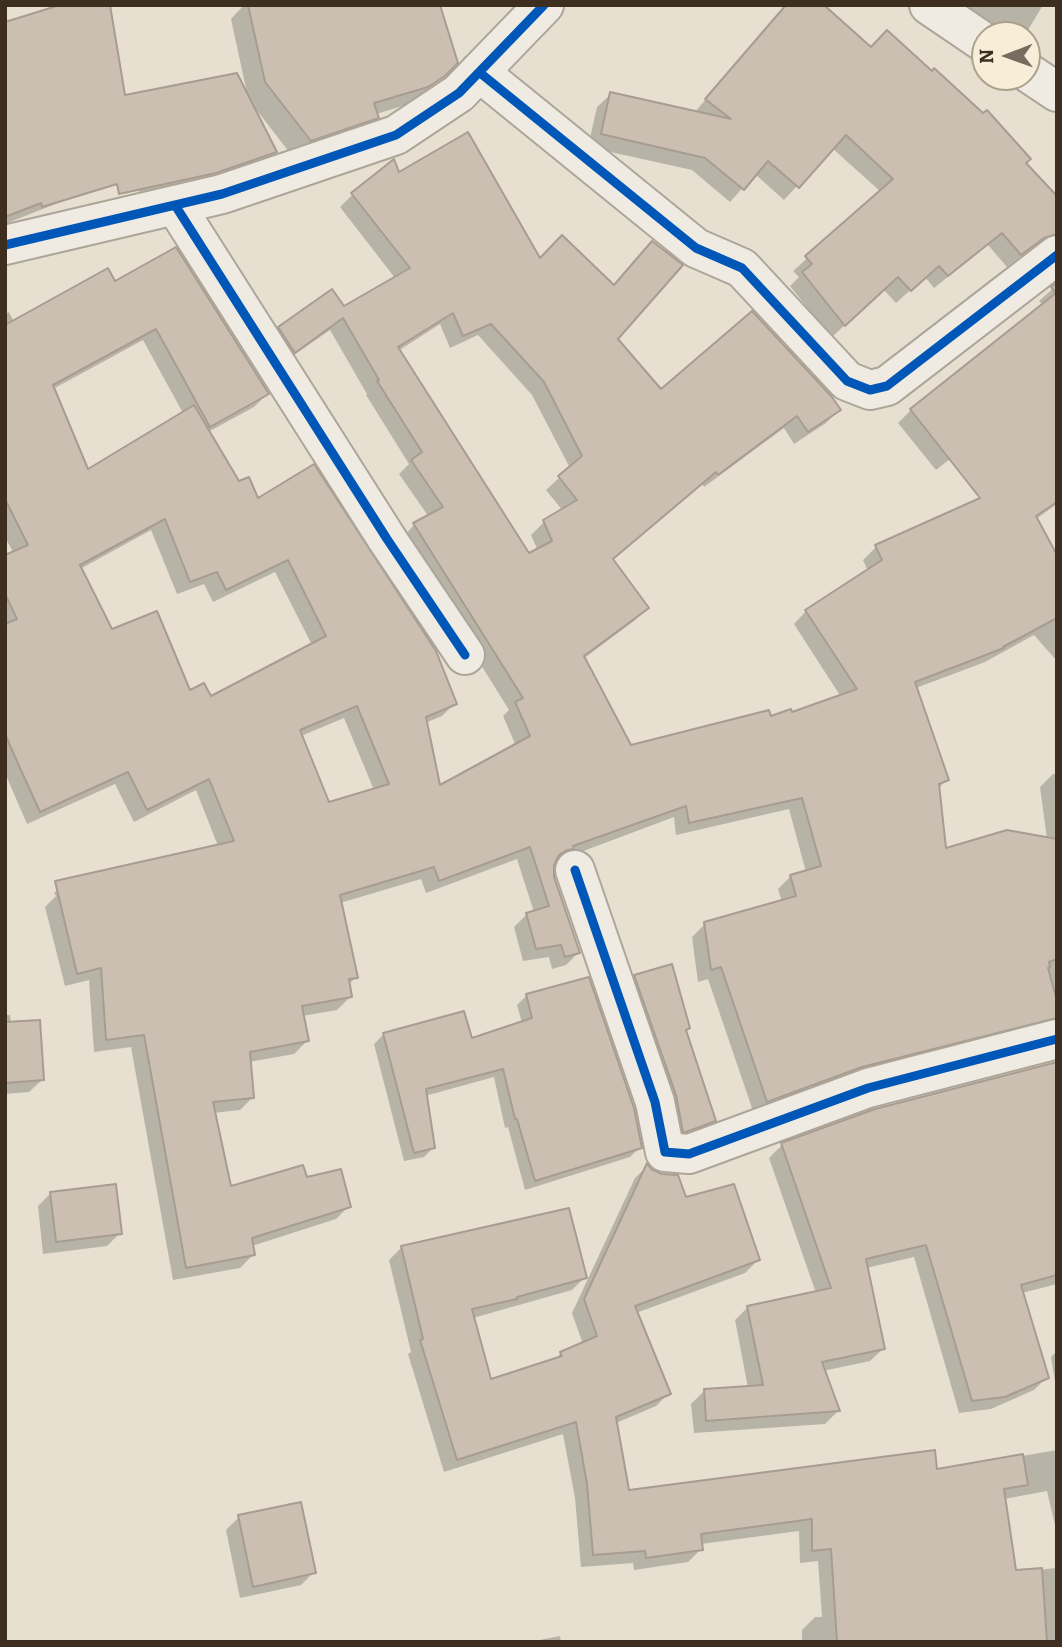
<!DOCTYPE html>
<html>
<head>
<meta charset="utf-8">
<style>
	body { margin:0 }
	#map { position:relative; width:1062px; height:1647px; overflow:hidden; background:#e7e0d1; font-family:Bitter,serif }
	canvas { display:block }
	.frame { position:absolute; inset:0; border:7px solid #3d2e20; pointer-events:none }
	.north { position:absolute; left:971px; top:21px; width:70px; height:70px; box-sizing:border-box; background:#f7eed8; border:2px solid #ada18e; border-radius:50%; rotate:269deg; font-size:19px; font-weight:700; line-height:28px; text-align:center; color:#3d2e20 }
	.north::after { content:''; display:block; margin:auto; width:24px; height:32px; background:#786c5e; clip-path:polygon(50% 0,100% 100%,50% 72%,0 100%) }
</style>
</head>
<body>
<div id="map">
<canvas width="1062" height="1647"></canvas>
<div class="frame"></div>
<div class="north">N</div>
</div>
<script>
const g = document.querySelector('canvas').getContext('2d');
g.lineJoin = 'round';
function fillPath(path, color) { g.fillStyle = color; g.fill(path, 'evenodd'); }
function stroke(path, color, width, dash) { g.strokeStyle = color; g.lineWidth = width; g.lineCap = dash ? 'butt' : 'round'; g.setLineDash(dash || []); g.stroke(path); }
fillPath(new Path2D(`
	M244 5H437L456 62 426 93 409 104 376 114 377 117 360 134 293 157 255 108H253L275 152 262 165 142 198 131 174 5 224V24L124 97 247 93 231 19Z
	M787 5 870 49 1024 163 1057 198V242L1029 250 1007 267 988 245 934 288 925 277 896 303 883 289 831 338 790 286 799 277 793 271 881 192 832 148 784 200 755 174 730 202 692 170 588 147 597 107 611 94 694 113Z
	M962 5H1043L1025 35H985Z
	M398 175 539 261 616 339 661 391 839 410 826 423 794 444 784 428 704 487 702 483 612 560 647 608 634 621 583 659 630 747 791 714 841 697 794 624 806 611 868 571 863 560 876 547 972 503 1057 442V504L1036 519 1057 593V661L1034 635 985 662 916 688 947 779 938 789 945 850 1047 839 1040 787 1053 774H1057V1034L754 1114 708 979 698 982 692 937 705 924 782 902 778 889 791 876 806 872 789 809 676 835 674 817 554 862 553 877 578 953 566 965 552 969 549 957 523 961 514 927 527 914 534 912 517 859 426 893 421 879 340 903 356 977 348 985 350 997 337 1010 302 1016 307 1041 294 1054 249 1062 253 1097 240 1110 213 1113 229 1189 306 1179 349 1206 336 1219 252 1246 253 1255 240 1268 173 1280 131 1047 94 1052 89 980 65 986 45 907 56 896 54 893 67 880 218 846 196 790 134 822 115 784 27 824 5 773V557L14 554 5 537V314L9 312 14 322 115 283 267 394 254 407 208 432 238 484 455 703 442 716 425 723 439 788 516 746 503 716 509 710 402 538 414 525 429 517 399 474 409 464 366 395 367 394 330 330 281 364 266 341 279 328 343 308 395 278 340 207 353 194ZM440 324 450 348 478 335 532 395 570 468 546 490 563 511 544 522 531 535 538 551 529 556 398 351ZM143 340 183 413 87 471 53 389ZM151 530 177 594 204 584 213 602 275 572 312 645 210 698 189 693 112 632 80 569ZM344 718 374 790 328 804 301 736Z
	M1057 285V375L936 470 898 423 911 410 1043 305 1039 301Z
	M635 977 685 1031 714 1120 696 1138 667 1148 618 994Z
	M526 996 640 1147 630 1157 525 1190 508 1127 505 1128 494 1077 425 1096 433 1148 424 1157 404 1161 374 1044 384 1034 471 1041 522 1023 517 1005Z
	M5 1015H10L11 1024 42 1080 29 1092 5 1094Z
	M1057 1063V1284L1022 1293 1047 1377 1034 1390 991 1409 959 1413 914 1257 866 1268 883 1349 870 1361 823 1371 838 1411 825 1424 694 1433 691 1404 704 1391 748 1388 735 1320 748 1307 816 1293 769 1158 782 1145Z
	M647 1166 758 1260 745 1273 636 1313 669 1393 656 1406 616 1423 628 1492 935 1471 1057 1450V1534L1047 1491 1004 1499 1015 1572 1057 1568V1642H802V1630L815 1617H822L818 1561 800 1563 799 1531 701 1544V1549L688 1562 634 1570 633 1563 581 1567 575 1498 563 1434 444 1472 408 1354 411 1352 389 1260 402 1247 585 1277 572 1290 473 1318 490 1381 554 1361 561 1353 583 1344 572 1313 635 1178Z
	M50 1194 120 1233 107 1246 43 1254 38 1206Z
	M1057 1351V1394L1051 1357Z
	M239 1517 314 1572 301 1585 240 1598 226 1530Z
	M560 1636 561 1642H529Z`), '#0003');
const building = new Path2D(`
	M60 5H110L125 95 237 73 277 152 216 173 119 194 117 184 42 207 41 203 5 217V22Z
	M248 5H440L458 63 445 76 428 87 374 103 379 118 311 141 265 82Z
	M786 5H824L871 47 887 30 932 71 934 68 983 113 987 110 1031 159 1026 163 1057 196V234L1044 238 1021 255 1002 233 948 276 939 266 911 291 898 277 845 326 802 272 812 264 805 256 893 179 846 135 799 188 768 161 744 190 705 158 601 134 610 92 731 119 705 99Z
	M468 132 540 258 562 235 614 285 652 241 683 265 618 339 661 389 752 311 832 397 841 410 808 432 797 416 718 475 716 472 613 559 649 608 584 656 631 745 769 710 771 716 791 709 792 712 857 689 805 610 882 560 875 545 980 498 910 409 1056 293 1051 287 1057 283V502L1036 516 1057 555V618L1003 647 1004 648 915 682 949 780 939 784 946 848 1007 830 1057 839V959L1049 962 1050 967 1048 968 1057 1001V1018L862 1067 767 1102 721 967 711 970 704 922 796 896 790 875 821 866 802 798 689 823 686 806 573 846 574 849 567 850 559 855 554 865V877L580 953 565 957 561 945 536 949 526 913 549 906 530 847 439 881 434 867 340 895 358 978 349 979 352 997 302 1006 309 1041 250 1052 254 1098 213 1102 231 1186 303 1165 307 1177 341 1169 351 1207 252 1238 255 1255 186 1268 144 1035 106 1040 101 968 77 974 55 881 234 841 209 779 147 810 128 772 40 812 19 766 5 734V624L17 619 5 594V555L28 545 5 499V325L108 268 115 281 176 247 269 394 210 427 156 329 53 385 88 469 194 405 239 481 249 477 258 498 314 464 436 651 457 704 426 717 440 785 530 736 515 702 523 698 413 523 443 507 411 460 422 452 377 381 379 380 343 318 295 353 278 327 332 289 344 306 410 268 351 193 394 159 399 172ZM453 313 463 336 491 324 544 382 582 456 558 476 577 500 543 520 552 541 529 553 398 347ZM165 519 190 582 217 572 226 590 288 560 326 636 211 696 204 683 190 690 157 611 112 629 80 565ZM357 706 389 784 329 802 300 730Z
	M672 964 690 1028 686 1030 716 1121 686 1132H683L676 1095 634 975Z
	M589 977 634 1108 642 1148 535 1181 517 1119H515L503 1069 426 1089 435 1148 414 1153 383 1033 464 1011 472 1038 532 1018 526 994Z
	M40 1020 44 1080 5 1083V1022Z
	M1057 1062V1275L1021 1285 1049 1378 1005 1397 972 1401 926 1245 866 1259 885 1349 822 1362 840 1411 706 1421 704 1389 763 1385 747 1306 831 1288 781 1143 875 1109Z
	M647 1163 651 1169 662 1174 678 1175 686 1197 734 1184 760 1260 635 1306 671 1394 616 1417 629 1490 935 1450 937 1469 1023 1454 1028 1485 1004 1489 1016 1570 1042 1568 1047 1642H837L831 1549 812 1551V1519L701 1534 703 1550 646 1558 645 1551 593 1555 587 1484 576 1422 457 1460 420 1340 423 1339 401 1246 569 1208 587 1278 517 1297V1299L472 1309 491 1379 562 1356 560 1352 597 1336 584 1299Z
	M116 1184 122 1234 56 1242 50 1192Z
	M301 1502 316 1573 253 1587 238 1515Z`);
fillPath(building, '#cbbfb2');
stroke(building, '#a89c90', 2);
const minor = new Path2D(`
	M929 5 985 43
	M479 72 696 248 742 268 847 381 870 390 887 386 1057 255
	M1027 72 1057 92
	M175 205 387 539 465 655
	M5 245 222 194 396 135 459 93 544 5
	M575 870 655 1102 665 1152 689 1154 868 1088 1057 1039`);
stroke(minor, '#ada599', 42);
stroke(minor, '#efebe3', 38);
stroke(new Path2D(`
	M479 72 696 248 742 268 847 381 870 390 887 386 1057 255
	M175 205 387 539 465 655
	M5 245 222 194 396 135 459 93 544 5
	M575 870 655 1102 665 1152 689 1154 868 1088 1057 1039`), '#0057b8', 9);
</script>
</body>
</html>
